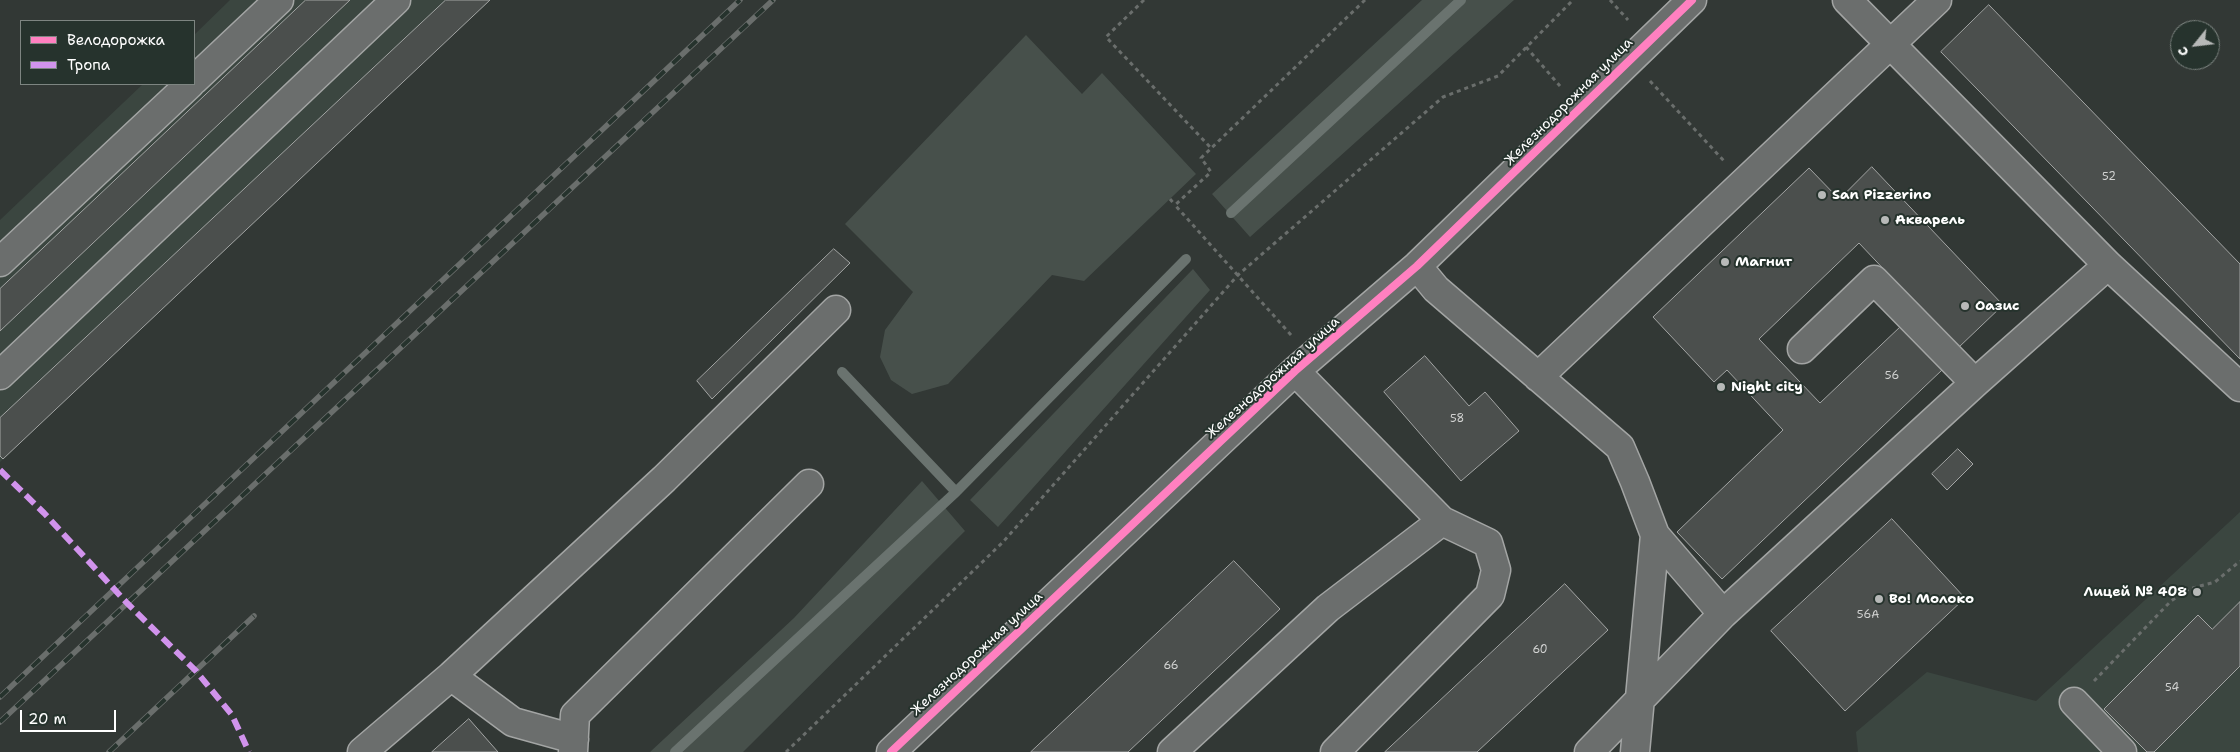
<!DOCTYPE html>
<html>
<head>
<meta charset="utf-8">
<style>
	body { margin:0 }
	#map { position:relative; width:2240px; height:752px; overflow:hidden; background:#323835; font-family:"Shantell Sans",sans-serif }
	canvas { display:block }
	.legend { position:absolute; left:20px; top:20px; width:175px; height:65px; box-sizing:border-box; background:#26332d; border:1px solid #7d8581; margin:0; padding:6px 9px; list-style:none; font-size:15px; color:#fff }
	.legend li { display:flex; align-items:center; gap:10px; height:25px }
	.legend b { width:25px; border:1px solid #7d8581 }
	.north { position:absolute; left:2170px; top:20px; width:50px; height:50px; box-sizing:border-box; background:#26332d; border:1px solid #7d8581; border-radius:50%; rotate:241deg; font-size:14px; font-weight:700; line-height:20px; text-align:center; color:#fff }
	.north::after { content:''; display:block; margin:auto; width:18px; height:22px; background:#b7b9b8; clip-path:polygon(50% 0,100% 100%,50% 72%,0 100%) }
	.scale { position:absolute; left:20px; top:710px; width:96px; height:22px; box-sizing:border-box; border:2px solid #fff; border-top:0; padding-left:6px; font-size:15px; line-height:18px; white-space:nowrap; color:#fff; -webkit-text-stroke:4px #26332d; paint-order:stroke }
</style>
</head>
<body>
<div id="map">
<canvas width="2240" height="752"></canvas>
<ul class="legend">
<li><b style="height:6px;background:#ff80c0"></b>Велодорожка</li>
<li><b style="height:6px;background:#d193ec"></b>Тропа</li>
</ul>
<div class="north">С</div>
<div class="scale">20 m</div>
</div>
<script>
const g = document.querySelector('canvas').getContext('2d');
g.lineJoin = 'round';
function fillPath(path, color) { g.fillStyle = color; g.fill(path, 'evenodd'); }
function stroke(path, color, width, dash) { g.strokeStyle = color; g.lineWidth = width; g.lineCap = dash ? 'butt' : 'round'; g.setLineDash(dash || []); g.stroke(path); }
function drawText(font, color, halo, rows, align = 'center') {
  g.font = font + ' "Shantell Sans",sans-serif'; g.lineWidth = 4; g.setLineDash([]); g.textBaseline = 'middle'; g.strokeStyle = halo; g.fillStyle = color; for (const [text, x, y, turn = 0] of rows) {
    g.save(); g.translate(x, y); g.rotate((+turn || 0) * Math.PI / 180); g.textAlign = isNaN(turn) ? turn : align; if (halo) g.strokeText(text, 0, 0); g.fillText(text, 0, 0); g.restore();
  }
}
fillPath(new Path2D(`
	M230 0H490L0 462V220L143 84H194V35Z
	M2240 512V752H1858L1856 732 1927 672 2036 701Z`), '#3b4640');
fillPath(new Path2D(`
	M1422 0H1514L1250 237 1212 194Z
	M1026 35 1082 94 1102 73 1196 174 1084 281 1052 275 948 384 912 394 891 380 880 357 885 330 913 292 845 224Z
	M1193 269 1210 290 998 527 970 500Z
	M922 481 965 531 743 752H650L794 618Z`), '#47504b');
stroke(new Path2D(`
	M1231 213 1461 0
	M842 372 956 492
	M675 752 956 492 1186 259`), '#6a736f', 10);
const building = new Path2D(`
	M306 0H350L0 331V289Z
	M446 0H490L3 459 0 456V418Z
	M1989 5 2240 264V359L1941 52Z
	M1872 167 2003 305 1958 348 1859 243 1759 339 1820 403 1901 326 1942 370 1722 579 1677 532 1783 430 1727 370 1714 382 1653 317 1809 168 1839 199Z
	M834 249 850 263 712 399 697 381Z
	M1425 356 1469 406 1485 392 1519 431 1461 481 1384 392Z
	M1958 449 1973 464 1947 490 1932 474Z
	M1892 519 1965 598 1845 711 1771 631Z
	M1234 561 1280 609 1128 752H1031Z
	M1565 584 1608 630 1477 752H1385Z
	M2240 602V666L2154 752H2147L2104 709 2198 615 2212 629Z
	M469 719 498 752H432Z`);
fillPath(building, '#4b4f4d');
stroke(building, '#a3a5a4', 1);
const minor = new Path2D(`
	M1847 0 2108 265 2240 387
	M194 80 279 0
	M0 262 190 84
	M1417 266 1436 289 1620 447 1635 482 1655 535 1723 614
	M1802 349 1874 280 1975 383
	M1295 371 1442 521 1488 543 1496 570 1490 595 1335 752
	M0 375 396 0
	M1538 377 1937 0
	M451 676 513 722 574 739
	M2074 702 2122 752
	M362 752 451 676 664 479 836 310
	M573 752 575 715 809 484
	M891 752 1295 371 1417 266 1692 0
	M1172 752 1328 608 1442 521
	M1589 752 1723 614 1975 383 2108 265
	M1635 752 1655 535`);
stroke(minor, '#a3a5a4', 31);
stroke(new Path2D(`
	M1144 0 1106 37 1211 148
	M1610 0 1628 20
	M1526 47 1560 86
	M1650 81 1724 161
	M1170 199 1175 205
	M1291 335 1175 205 1211 172 1201 158 1365 0
	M2094 681 2171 601 2189 589 2215 582 2240 561
	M786 752 1003 542 1238 275 1443 97 1498 76 1573 0`), '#6a6e6c', 3, [4, 4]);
stroke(minor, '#6b6e6d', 28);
const rail = new Path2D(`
	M0 697 740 0
	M0 722 773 0
	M109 752 254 616`);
stroke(rail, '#6a6e6c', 5.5);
stroke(rail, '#26332d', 4, [11]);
stroke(new Path2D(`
	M0 470 44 513 127 603 196 671 232 715 249 752`), '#d193ec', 6, [12, 6]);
stroke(new Path2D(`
	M891 752 1295 371 1417 266 1692 0`), '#ff80c0', 8);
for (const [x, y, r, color] of [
	[1822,195,5,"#b7b9b8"],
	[1885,220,5,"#b7b9b8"],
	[1725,262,5,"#b7b9b8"],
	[1965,306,5,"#b7b9b8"],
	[1721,387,5,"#b7b9b8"],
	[2197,592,5,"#b7b9b8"],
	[1879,599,5,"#b7b9b8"]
]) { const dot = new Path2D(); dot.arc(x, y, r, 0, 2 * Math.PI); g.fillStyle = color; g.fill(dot); stroke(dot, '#26332d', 2); }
drawText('11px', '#d2d3d2', null, [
	["52",2109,177],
	["56",1892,376],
	["58",1457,419],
	["56А",1868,615],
	["60",1540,650],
	["66",1171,666],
	["54",2172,688]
]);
drawText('14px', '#fff', '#26332d', [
	["Железнодорожная улица",1569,102,-45],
	["Железнодорожная улица",1273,378,-42],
	["Железнодорожная улица",977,654,-43]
]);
drawText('bold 14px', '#fff', '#26332d', [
	["San Pizzerino",1832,195],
	["Акварель",1895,220],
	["Магнит",1735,262],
	["Оазис",1975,306],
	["Night city",1731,387],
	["Лицей № 408",2187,592,"right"],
	["Во! Молоко",1889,599]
], 'left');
</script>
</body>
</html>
